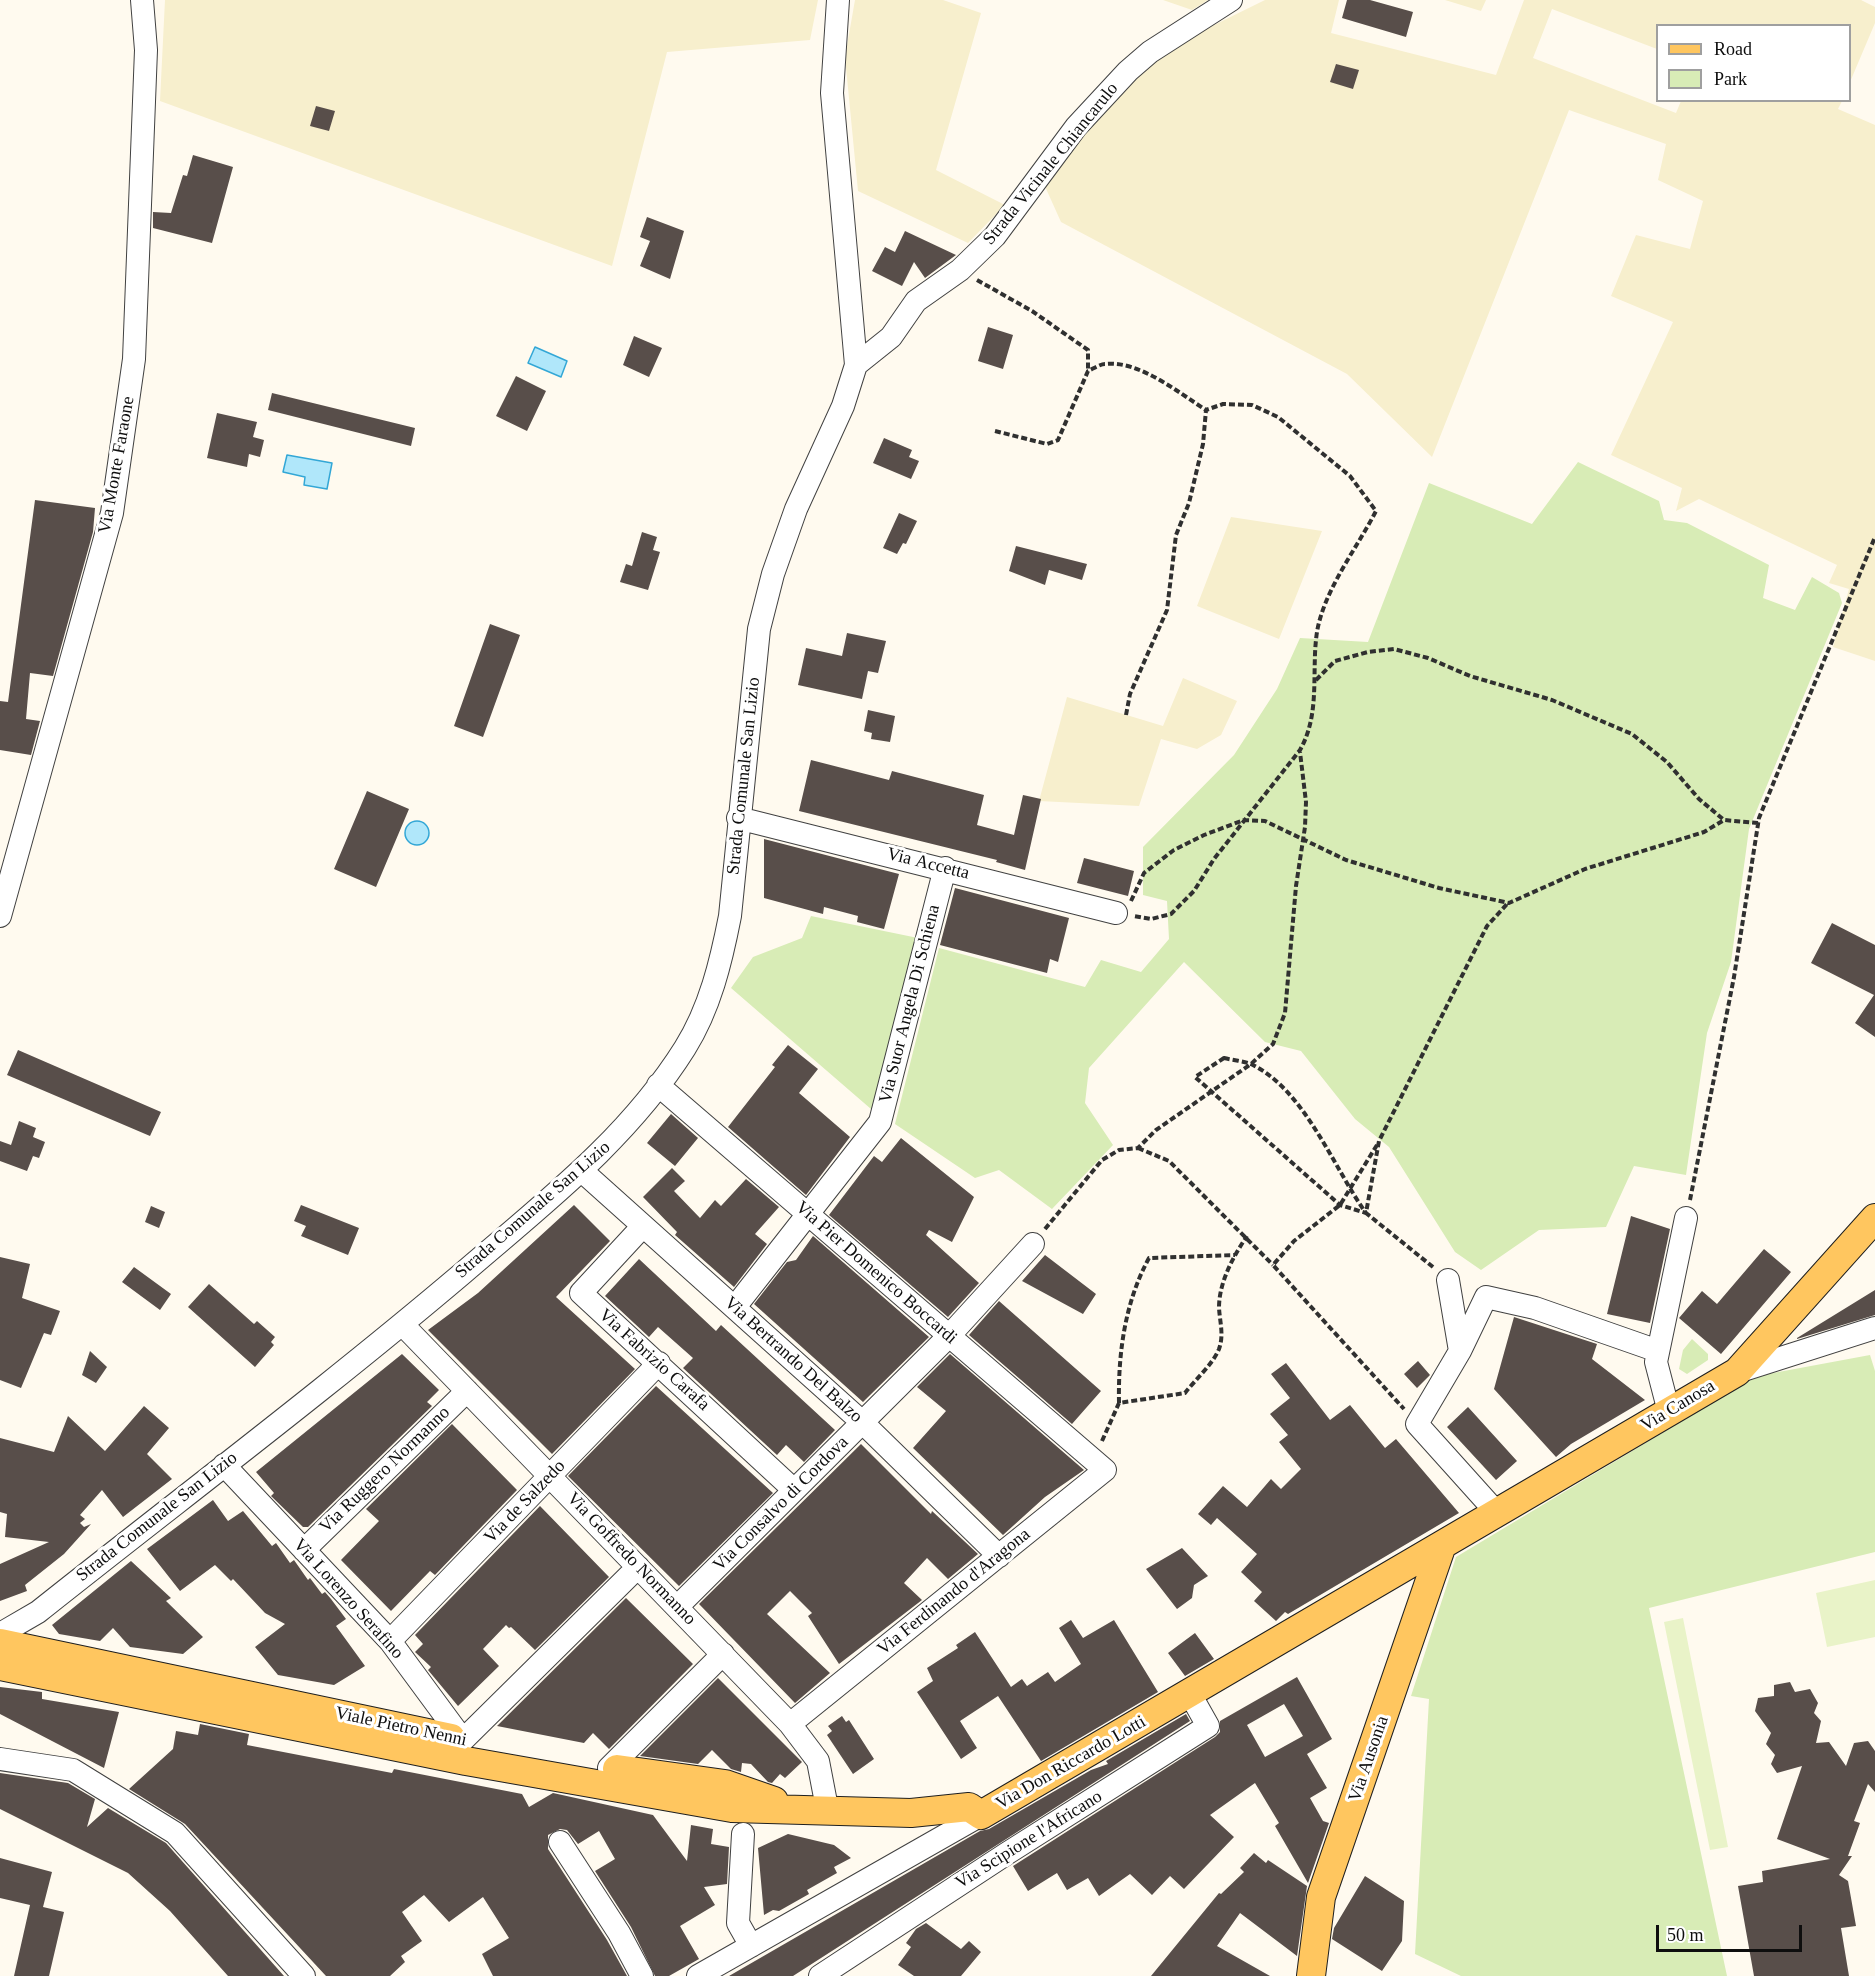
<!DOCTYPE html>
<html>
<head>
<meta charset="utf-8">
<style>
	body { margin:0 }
	#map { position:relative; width:1875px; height:1976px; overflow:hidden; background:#fffaef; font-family:"Times New Roman",serif }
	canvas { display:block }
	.legend { position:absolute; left:1656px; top:24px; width:195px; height:78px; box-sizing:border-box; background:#fff; border:2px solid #9f9f9f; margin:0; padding:8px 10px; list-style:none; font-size:18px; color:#0e0e0e }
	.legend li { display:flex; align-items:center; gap:12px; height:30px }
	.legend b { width:30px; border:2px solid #9f9f9f }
	.scale { position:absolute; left:1656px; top:1925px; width:146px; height:27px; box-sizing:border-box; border:3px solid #0e0e0e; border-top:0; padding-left:8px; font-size:18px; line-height:21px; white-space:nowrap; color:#0e0e0e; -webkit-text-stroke:4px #fff; paint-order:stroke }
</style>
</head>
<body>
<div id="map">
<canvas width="1875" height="1976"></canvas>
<ul class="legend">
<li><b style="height:8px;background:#ffc65f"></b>Road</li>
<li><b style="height:16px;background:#d8ecb6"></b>Park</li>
</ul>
<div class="scale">50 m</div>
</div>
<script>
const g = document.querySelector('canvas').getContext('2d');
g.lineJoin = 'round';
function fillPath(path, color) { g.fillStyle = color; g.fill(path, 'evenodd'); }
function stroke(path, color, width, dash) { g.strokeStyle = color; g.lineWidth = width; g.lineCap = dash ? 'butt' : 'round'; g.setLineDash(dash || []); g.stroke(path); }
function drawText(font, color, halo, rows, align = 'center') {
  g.font = font + ' "Times New Roman",serif'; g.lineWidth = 6; g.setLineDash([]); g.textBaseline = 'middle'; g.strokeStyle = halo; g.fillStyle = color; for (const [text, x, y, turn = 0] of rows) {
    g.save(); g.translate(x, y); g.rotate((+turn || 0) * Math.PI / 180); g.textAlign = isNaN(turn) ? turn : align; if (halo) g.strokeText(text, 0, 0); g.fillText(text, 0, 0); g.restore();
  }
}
fillPath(new Path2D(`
	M165 0H818L810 40 667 52 612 266 160 101Z
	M855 0H943L981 13 936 170 1005 205 968 243 858 191 845 57Z
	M1163 0H1208L1192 10Z
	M1265 0H1339L1331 33 1496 75 1524 0H1861L1875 7V23L1850 82V26H1658L1657 49 1552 9 1533 58 1676 113 1681 101H1842L1838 109 1875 125V661L1833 647 1849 589 1829 583 1837 565 1699 499 1676 511 1682 488 1611 455 1673 322 1611 296 1636 235 1690 249 1703 201 1658 180 1666 144 1569 110 1432 457 1347 374 1061 222 1043 182 1147 58Z
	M1445 0H1486L1481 11Z
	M1231 517 1322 531 1279 639 1197 606Z
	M1183 678 1237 701 1221 735 1197 749 1161 739 1139 806 1039 801 1067 697 1163 726Z`), '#f7efcd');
fillPath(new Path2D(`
	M1578 462 1659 501 1664 520 1687 523 1769 565 1763 598 1795 610 1812 577 1839 593 1842 603 1749 829 1731 962 1707 1033 1686 1175 1634 1166 1606 1227 1539 1230 1481 1270 1455 1252 1389 1147 1355 1119 1301 1051 1265 1042 1184 962 1089 1068 1085 1103 1113 1145 1052 1209 999 1170 975 1178 895 1124 939 948 1085 987 1101 960 1141 972 1169 939 1167 901 1143 895V847L1234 755 1277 689 1300 638 1368 642 1429 483 1532 524Z
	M811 916 918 938 876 1108 871 1109 731 988 753 957 802 938Z
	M1692 1339 1708 1354V1360L1687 1374 1679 1369 1683 1350Z
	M1870 1355 1875 1371V1552L1649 1608 1727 1976H1461L1415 1954 1429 1699 1411 1696 1456 1557 1757 1376Z`), '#d8ecb6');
fillPath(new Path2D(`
	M1875 1580V1637L1827 1647 1816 1593Z
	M1683 1618 1728 1847 1710 1850 1664 1622Z`), '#e9f3c8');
const water = new Path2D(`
	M535 347 567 361 561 377 528 363Z
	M287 455 332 463 327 489 304 485 305 477 283 472Z
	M405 833a12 12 0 1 1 24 0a12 12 0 1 1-24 0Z`);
fillPath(water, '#b0e7fa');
stroke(water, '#33a7d6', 1.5);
fillPath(new Path2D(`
	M1347 0H1370L1413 12 1406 37 1342 18Z
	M1336 64 1359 70 1353 89 1330 82Z
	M316 106 335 111 329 131 310 126Z
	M193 155 233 167 212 243 153 228V212L171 213 183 175 187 176Z
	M647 217 684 231 670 279 640 266 650 241 640 237Z
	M905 231 956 255 925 278 914 262 902 286 872 271 885 247 895 252Z
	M988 327 1013 335 1003 369 978 361Z
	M634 336 662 348 649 377 623 365Z
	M516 376 546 391 527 431 496 416Z
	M272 393 415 428 411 446 268 410Z
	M217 413 257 422 253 437 264 440 260 457 249 454 247 467 207 458Z
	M884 438 912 450 909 457 919 461 911 479 873 463Z
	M35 500 95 508 93 532 53 676 30 673 26 719 40 721 31 755 0 750V701L8 702Z
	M899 513 917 521 906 544 903 543 897 554 883 548Z
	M642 532 657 537 653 550 660 552 648 590 620 582 626 564 632 566Z
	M1016 546 1087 564 1082 580 1049 570 1045 585 1009 571Z
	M490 624 520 635 483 737 454 726Z
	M847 633 886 641 878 673 868 671 862 699 798 685 806 648 842 656Z
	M868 710 895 716 890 742 871 739 872 733 864 731Z
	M811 760 889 780 892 771 984 795 977 825 1014 835 1023 795 1041 799 1025 870 996 862 997 860 799 811Z
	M367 791 409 809 376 887 334 869Z
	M764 839 899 874 884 929 857 922 858 916 824 907 823 914 764 898Z
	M1084 858 1134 871 1128 896 1077 883Z
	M955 888 1069 918 1058 962 1050 959 1047 973 940 945Z
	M1832 923 1875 945V1037L1855 1023 1874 995 1811 963Z
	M788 1045 818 1069 799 1093 850 1137 806 1195 728 1127 775 1067 772 1065Z
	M18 1050 161 1112 150 1136 7 1075Z
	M671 1114 698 1138 675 1166 647 1143Z
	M19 1121 36 1128 33 1137 45 1142 39 1158 33 1156 27 1171 0 1161V1141L11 1145Z
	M901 1138 974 1197 952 1242 929 1230 926 1235 979 1283 948 1317 829 1215 874 1156 882 1162Z
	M672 1168 685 1181 674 1191 700 1218 715 1200 721 1206 746 1179 779 1207 755 1234 767 1244 734 1287 675 1235 677 1232 643 1197Z
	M301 1205 359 1228 348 1255 301 1236 306 1226 294 1221Z
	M574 1205 610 1241 556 1297 635 1369 552 1454 428 1330 478 1293Z
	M151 1206 165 1212 159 1228 145 1222Z
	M1631 1216 1670 1229 1650 1323 1607 1314Z
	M813 1236 929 1337 863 1402 754 1304 787 1262 796 1260Z
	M1764 1249 1791 1272 1721 1354 1679 1318 1702 1291 1717 1304Z
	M1045 1255 1096 1294 1083 1314 1022 1281Z
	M0 1257 30 1264 22 1298 60 1311 51 1335 44 1333 21 1388 0 1380Z
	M639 1259 716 1331 721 1325 835 1430 804 1462 786 1445 777 1455 683 1368 693 1358 658 1327 649 1337 605 1296Z
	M134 1267 171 1294 160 1310 122 1282Z
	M209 1284 254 1324 257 1321 275 1337 271 1342 274 1345 255 1367 188 1307Z
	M1875 1290V1315L1797 1339V1338Z
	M999 1301 1101 1391 1072 1424 969 1335Z
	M1514 1317 1597 1344 1592 1359 1645 1400 1571 1444 1556 1457 1494 1389Z
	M90 1351 107 1367 96 1383 82 1375Z
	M402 1354 439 1390 427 1402 432 1406 308 1527H303L271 1496 274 1493 256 1472Z
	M950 1354 1084 1470 1045 1497 1003 1535 913 1448 946 1411 917 1387Z
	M1418 1361 1430 1375 1417 1388 1404 1374Z
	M1286 1363 1330 1420 1350 1405 1385 1448 1396 1439 1459 1513 1288 1614 1285 1612 1276 1621 1254 1601 1262 1592 1241 1572 1257 1554 1217 1518 1211 1525 1198 1514 1223 1486 1247 1507 1271 1479 1281 1489 1301 1469 1279 1442 1288 1435 1270 1414 1290 1398 1271 1374Z
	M656 1386 773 1493 679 1586 568 1476Z
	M144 1406 169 1428 147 1454 172 1479 123 1517 102 1490 80 1515 85 1519 80 1523 84 1527 91 1524 64 1554 25 1585 27 1591 0 1601V1564L49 1542 5 1537 7 1514 0 1512V1438L54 1452 68 1416 105 1451Z
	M1468 1407 1517 1461 1496 1480 1447 1427Z
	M452 1424 517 1490 435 1575 430 1571 391 1611 341 1560 379 1521 366 1509Z
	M861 1444 931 1514 932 1511 978 1554 948 1579 927 1558 904 1583 922 1600 839 1664 808 1616 812 1613 790 1591 767 1614 830 1673 795 1703 699 1604Z
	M213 1500 228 1521 243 1511 272 1546 276 1543 290 1563 294 1560 308 1580 310 1578 322 1594 325 1592 331 1599 346 1619 336 1626 365 1666 334 1685 278 1675 255 1647 285 1624 265 1613 233 1579 231 1581 215 1565 180 1591 147 1549Z
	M540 1506 609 1577 535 1650 511 1627 509 1628 506 1625 483 1649 499 1666 458 1706 428 1670 431 1667 415 1652 423 1644 415 1635Z
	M1182 1548 1208 1576 1194 1585 1192 1598 1177 1609 1146 1569Z
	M131 1561 171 1598 166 1601 203 1637 183 1654 130 1647 113 1628 100 1641 59 1634 52 1625Z
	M626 1598 693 1664 609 1749 593 1733 584 1743 497 1726Z
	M1071 1620 1083 1638 1114 1620 1158 1692 1041 1761 998 1696 960 1721 977 1748 961 1759 917 1692 933 1681 927 1668 958 1648 956 1645 975 1632 1011 1687 1022 1679 1027 1686 1048 1672 1055 1682 1081 1664 1059 1628Z
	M1195 1633 1214 1659 1185 1676 1168 1653Z
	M1297 1677 1332 1739 1307 1754 1327 1788 1310 1798 1323 1821 1329 1823 1308 1883 1275 1826 1279 1823 1255 1783 1210 1815 1234 1837 1184 1889 1170 1876 1152 1895 1130 1874 1099 1896 1088 1878 1067 1890 1057 1873 1028 1891 1013 1866 1215 1737 1220 1732V1721ZM1284 1704 1303 1736 1265 1757 1247 1725Z
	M718 1678 802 1762 785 1778 780 1774 772 1783 768 1782 751 1764 742 1763 741 1772 731 1769 712 1750 698 1764 640 1756Z
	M1790 1682 1795 1692 1810 1689 1818 1703 1814 1713 1821 1721 1816 1743 1829 1742 1846 1766 1854 1743 1868 1741 1875 1751V1792L1868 1784 1854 1821 1860 1823 1848 1856H1852L1839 1875 1848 1881 1856 1926 1841 1928 1849 1976H1754L1738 1886 1763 1882 1762 1871 1830 1859 1777 1839 1802 1766 1777 1773 1771 1764 1775 1755 1766 1744 1771 1733 1755 1711 1758 1698 1774 1696V1685Z
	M0 1687 42 1692V1699L119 1712 104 1768 0 1714Z
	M1186 1714 1190 1721 793 1976H729L980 1831 989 1829 1091 1770 1108 1764 1106 1761Z
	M842 1716 846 1722 849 1720 874 1759 853 1774 827 1735 832 1731 828 1726Z
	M200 1724 249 1734 247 1745 392 1773 394 1769 522 1794 529 1807 553 1793 653 1815 687 1861 691 1825 713 1829 711 1844 729 1847 727 1884 704 1887 715 1905 680 1926 699 1959 669 1976H655L631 1927 595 1871 615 1859 599 1831 578 1844 567 1830 560 1829 548 1835V1849L607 1940 627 1976H493L482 1954 509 1938 483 1897 449 1922 424 1895 402 1912 422 1941 401 1956 405 1962 390 1976H326L185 1824 129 1789 173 1749 176 1731 198 1735Z
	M0 1773 68 1783 95 1799 87 1827 108 1808 166 1843 284 1976H228L170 1911 128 1873 0 1809Z
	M788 1834 834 1845 851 1858 834 1867 837 1873 807 1890 809 1894 779 1911 773 1910 764 1915 758 1848Z
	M1254 1853 1266 1863 1268 1860 1307 1886 1297 1956 1240 1913 1217 1946 1270 1976H1151L1219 1893 1221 1894 1244 1872 1240 1868Z
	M0 1858 52 1872 43 1907 64 1912 49 1976H14L30 1905 0 1898Z
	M1365 1876 1404 1901 1402 1941 1382 1971 1332 1939 1334 1928Z
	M926 1923 961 1949 969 1941 981 1952 961 1976H914L898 1965 911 1947 906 1943 916 1929Z`), '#584e4a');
const minor = new Path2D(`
	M856 365 891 337 916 301 960 270 995 236 1076 127 1128 71 1150 52 1231 0
	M738 818 1116 913
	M0 916 112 513 134 359 146 50 142 0
	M658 1085 1105 1470 790 1724
	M582 1171 862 1422 999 1556
	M643 1226 581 1293 794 1490
	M1448 1280 1460 1351 1417 1424 1497 1513
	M735 1307 880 1122 945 868
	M402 1324 790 1724 818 1761 828 1813
	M1460 1351 1486 1297 1535 1308 1658 1351
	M1737 1372 1875 1328
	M1669 1412 1656 1362 1686 1218
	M224 1465 390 1641 463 1740 638 1567
	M304 1550 467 1391
	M677 1607 949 1336 1033 1244
	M0 1634 38 1612C180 1499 325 1390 463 1273 543 1204 628 1139 685 1048 710 1008 721 962 730 916L759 629 773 574 796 509 843 406 856 365 832 93 838 0
	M390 1641 659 1363
	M0 1759 73 1770 175 1833 304 1976
	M609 1768 723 1654
	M743 1834 738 1923 751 1946
	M560 1842 619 1933 642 1976
	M698 1976 981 1815
	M820 1976 1006 1854 1208 1726 1190 1694`);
const major = new Path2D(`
	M0 1643 451 1738
	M0 1666 466 1761 732 1808 911 1813 969 1807 981 1815 1737 1372 1875 1218
	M617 1769 725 1784 774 1801
	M1311 1976 1321 1897 1442 1545`);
stroke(minor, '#414141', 24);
stroke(major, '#1f1f1f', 30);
stroke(new Path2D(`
	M977 280 1032 311 1088 350V371
	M995 431 1047 444 1058 440 1088 371C1093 369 1100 364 1105 364 1139 360 1179 393 1206 410
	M1316 680 1335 661 1368 652 1394 649 1428 658 1470 676 1552 700 1632 734 1667 762 1699 799 1724 820
	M1126 715 1130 694 1167 610 1176 535 1189 503 1203 444 1206 410 1223 404 1252 405 1278 417 1350 476 1376 511C1357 548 1324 590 1317 632 1311 671 1321 713 1300 750L1214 859 1194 891 1171 914 1151 919 1134 916
	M1131 901 1144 873 1174 850 1204 835 1244 820 1265 821 1346 860 1439 888 1509 903 1585 869 1704 832 1724 820 1758 823
	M1224 1058C1232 1060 1243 1061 1251 1064 1305 1090 1333 1167 1366 1213L1340 1205 1195 1077Z
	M1377 1145 1340 1205 1294 1241 1273 1265 1404 1409
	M1138 1148 1169 1161 1273 1265
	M1690 1200 1734 977 1759 818 1875 537
	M1045 1229 1102 1160 1119 1150 1138 1148 1156 1130 1251 1064 1273 1044 1285 1013 1296 886 1305 827 1306 802 1300 752
	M1433 1267 1366 1213 1379 1141 1487 926 1508 903
	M1119 1403C1118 1353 1125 1302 1149 1258L1235 1255
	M1102 1441 1119 1403 1185 1393C1195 1380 1213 1364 1219 1349 1224 1335 1220 1323 1219 1308 1219 1282 1233 1257 1247 1236`), '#303030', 4, [6, 3]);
stroke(minor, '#fff', 22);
stroke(major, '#ffc65f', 28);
drawText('18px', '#0e0e0e', '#fff', [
	["Strada Vicinale Chiancarulo",1051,164,-51],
	["Via Monte Faraone",117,465,-80],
	["Strada Comunale San Lizio",744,776,-84],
	["Via Accetta",928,864,14],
	["Via Suor Angela Di Schiena",910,1004,-76],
	["Strada Comunale San Lizio",533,1210,-41],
	["Via Pier Domenico Boccardi",876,1273,41],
	["Via Fabrizio Carafa",654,1360,42],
	["Via Bertrando Del Balzo",793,1360,42],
	["Via Canosa",1678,1406,-31],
	["Via Ruggero Normanno",385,1470,-44],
	["Via de Salzedo",525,1502,-46],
	["Via Consalvo di Cordova",781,1504,-45],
	["Strada Comunale San Lizio",157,1517,-38],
	["Via Goffredo Normanno",631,1559,46],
	["Via Ferdinando d'Aragona",954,1592,-39],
	["Via Lorenzo Serafino",348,1599,48],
	["Viale Pietro Nenni",401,1727,12],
	["Via Ausonia",1369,1759,-71],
	["Via Don Riccardo Lotti",1071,1763,-30],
	["Via Scipione l'Africano",1029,1840,-32]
]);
</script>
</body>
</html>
